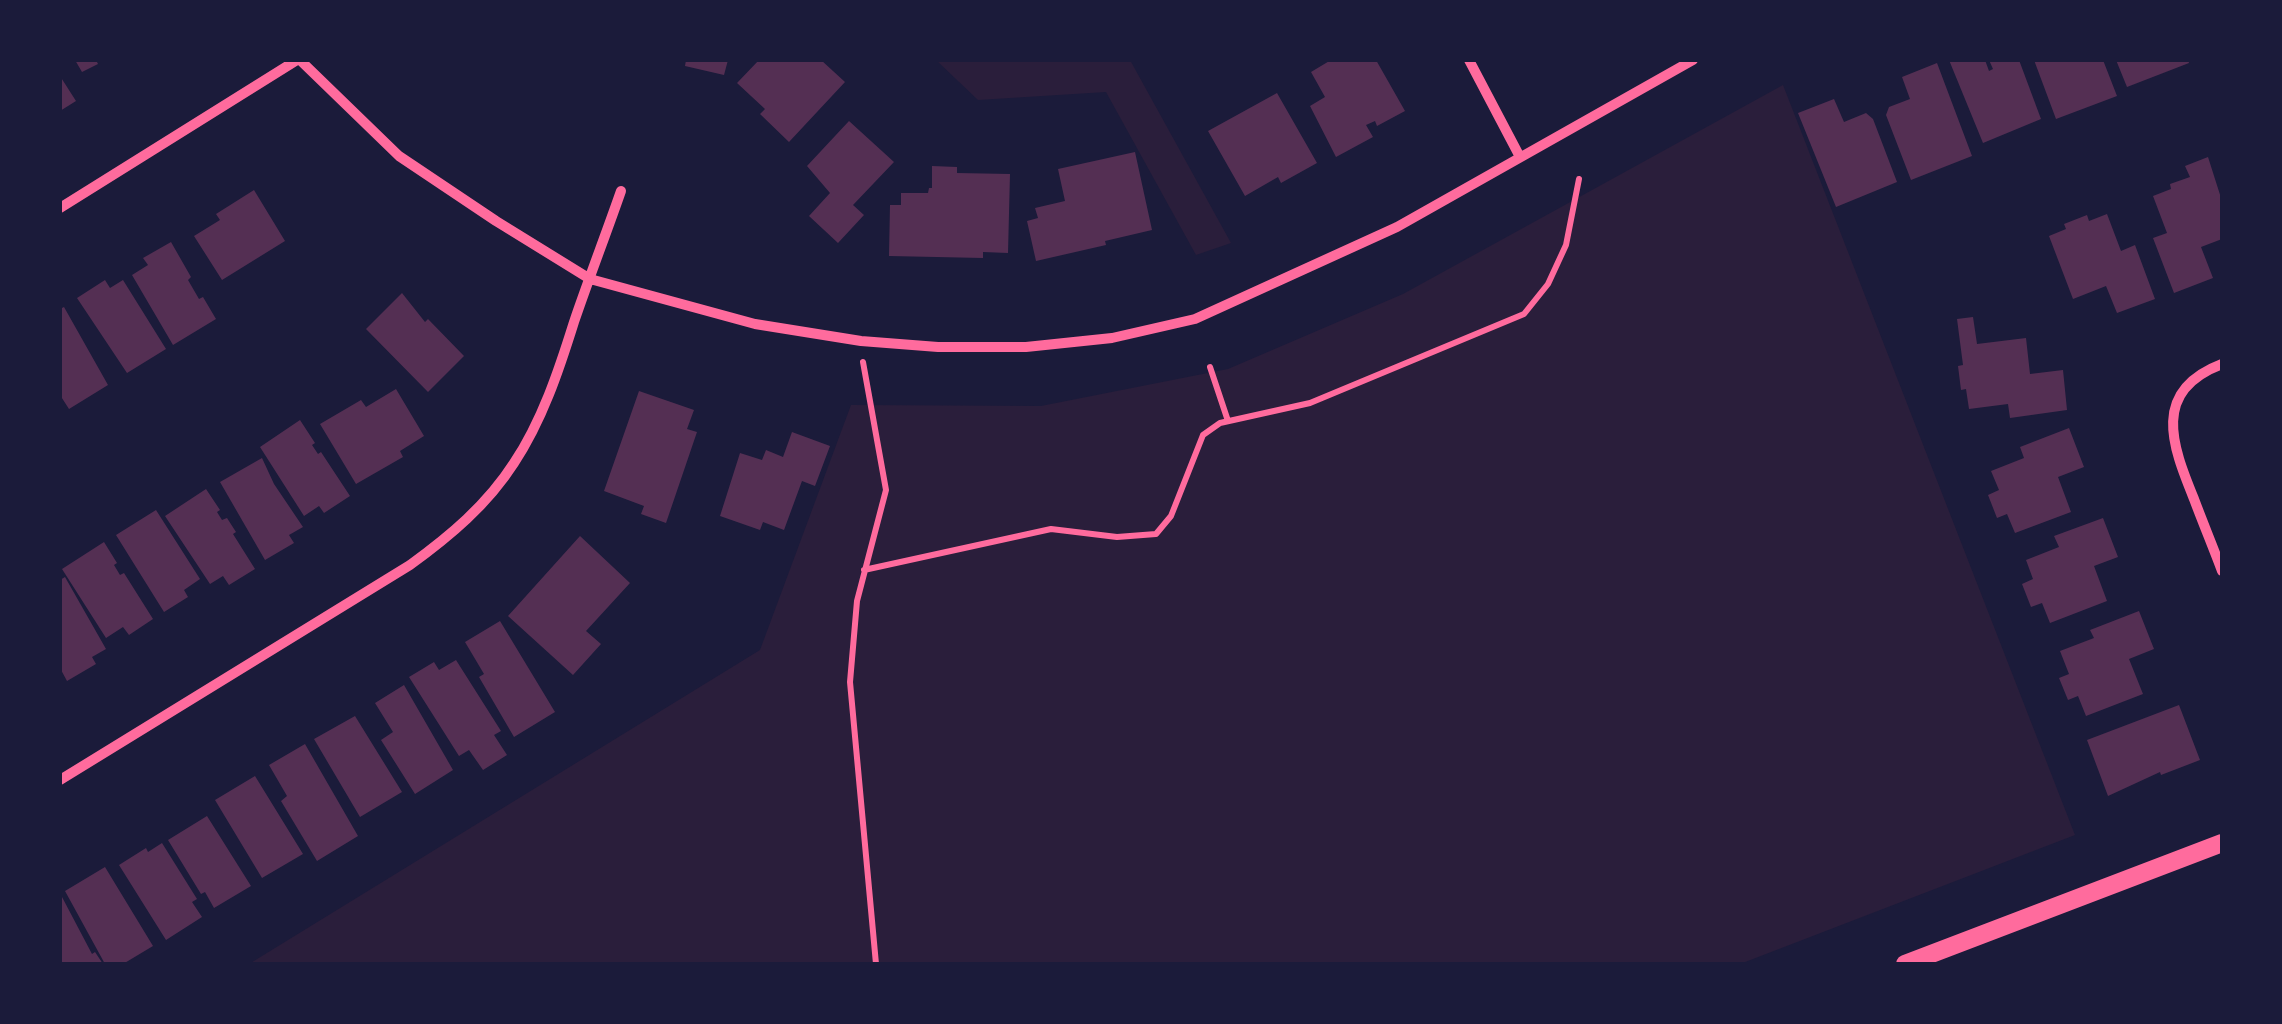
<!DOCTYPE html>
<html>
<head>
<meta charset="utf-8">
<style>
	body { margin:0 }
	#map { position:relative; width:2282px; height:1024px; overflow:hidden; background:#1b1b3a; font-family:Lora,serif }
	canvas { display:block }
	.frame { position:absolute; inset:0; border:62px solid #1b1b3a; pointer-events:none }
</style>
</head>
<body>
<div id="map">
<canvas width="2282" height="1024"></canvas>
<div class="frame"></div>
</div>
<script>
const g = document.querySelector('canvas').getContext('2d');
g.lineJoin = 'round';
function fillPath(path, color) { g.fillStyle = color; g.fill(path, 'evenodd'); }
function stroke(path, color, width, dash) { g.strokeStyle = color; g.lineWidth = width; g.lineCap = dash ? 'butt' : 'round'; g.setLineDash(dash || []); g.stroke(path); }
fillPath(new Path2D(`
	M936 60H1130L1231 243 1196 255 1106 92 978 100Z
	M1783 85 2075 835 1740 964H249L760 650 851 405 1041 406 1228 369 1403 294Z`), '#2a1e3b');
fillPath(new Path2D(`
	M75 60H96L98 64 82 72Z
	M686 60H728L724 75 685 66Z
	M759 60H821L845 82 789 142 760 114 765 109 737 83Z
	M1331 60H1376L1405 111 1377 126 1375 121 1366 125 1373 137 1336 157 1310 106 1325 97 1311 72Z
	M1949 60H1985L1989 71 1993 69 1989 60H2019L2041 119 1983 143Z
	M2034 60H2103L2117 96 2056 119Z
	M2116 60H2188L2189 63 2127 87Z
	M1937 63 1972 156 1911 180 1886 115 1889 107 1910 99 1902 77Z
	M60 76 76 101 60 111Z
	M1277 93 1317 163 1281 183 1278 177 1245 196 1208 131Z
	M1834 99 1844 122 1866 113 1873 119 1897 182 1836 207 1798 113Z
	M849 121 894 162 853 205 864 215 838 243 809 216 830 193 807 166Z
	M1135 152 1152 230 1105 241 1106 245 1036 261 1027 221 1038 218 1035 208 1065 201 1058 169Z
	M2208 157 2222 201V239L2201 247 2213 278 2174 293 2153 238 2167 233 2153 196 2171 189 2170 184 2190 177 2185 166Z
	M932 166 957 167V173L1010 174 1008 253 983 252V258L889 256 890 205H901V193H928L929 188H932Z
	M254 190 285 241 222 280 194 236 220 220 216 214Z
	M2107 214 2121 251 2135 245 2155 299 2117 313 2106 286 2073 299 2049 236 2066 229 2064 224 2087 215 2089 221Z
	M171 242 191 277 188 280 199 299 203 297 216 319 173 345 132 275 148 265 143 258Z
	M105 280 110 288 123 280 166 349 127 373 77 298Z
	M402 293 425 322 428 319 464 356 428 392 366 329Z
	M64 307 108 385 69 409 60 395V309Z
	M1973 317 1977 344 2026 338 2030 374 2063 370 2067 410 2010 418 2008 404 1969 409 1966 389 1961 390 1958 366 1963 365 1957 319Z
	M396 389 424 436 400 451 403 457 356 484 320 424 361 400 366 407Z
	M639 391 694 410 687 429 697 432 666 523 641 514 644 506 604 491Z
	M300 420 315 443 312 445 318 454 321 452 350 496 324 513 319 506 304 516 260 447Z
	M2069 428 2084 467 2058 477 2071 512 2015 533 2007 514 1997 518 1988 495 1999 490 1991 471 2024 458 2020 447Z
	M792 432 830 446 815 486 802 481 784 530 763 522 760 530 720 516 740 453 762 460 766 450 783 457Z
	M262 458 274 484 303 527 289 535 294 543 265 560 220 482Z
	M206 489 220 510 217 512 222 520 227 518 236 532 233 534 255 569 229 585 223 576 210 584 165 516Z
	M156 510 200 579 184 590 188 597 164 612 116 535Z
	M2103 518 2118 557 2094 566 2107 601 2050 623 2042 603 2031 607 2022 584 2033 579 2026 560 2059 547 2054 536Z
	M580 536 630 583 586 631 601 644 573 675 508 616Z
	M104 542 117 563 114 565 120 575 124 573 153 619 129 635 123 627 106 638 62 569Z
	M65 577 106 649 92 657 96 664 67 681 60 668V580Z
	M2139 611 2154 649 2129 659 2143 694 2086 716 2078 696 2068 700 2059 678 2069 674 2060 651 2094 638 2090 630Z
	M500 621 555 712 514 737 479 677 484 674 465 642Z
	M456 660 501 731 494 735 507 755 483 770 469 750 459 756 409 677 434 662 439 670Z
	M404 685 453 770 415 794 381 740 393 732 375 703Z
	M2179 705 2200 760 2161 775 2160 772 2108 796 2087 740Z
	M355 716 402 792 360 817 314 739Z
	M305 744 358 836 317 861 281 801 287 796 269 765Z
	M255 776 303 854 262 878 215 800Z
	M207 816 251 886 214 908 205 892 201 894 168 840Z
	M162 843 197 899 192 902 202 917 166 940 119 865 146 848 148 852Z
	M105 867 153 946 123 964H105L65 891Z
	M62 897 92 954 95 952 103 964H60Z`), '#542f53');
stroke(new Path2D(`
	M863 362 886 490 857 601 850 682 876 964
	M1210 367 1228 421
	M864 570 1051 529 1117 537 1156 534 1171 516 1203 435 1220 423 1310 403 1524 314 1548 284 1566 245 1579 179`), '#ff6b9d', 6);
stroke(new Path2D(`
	M300 60 399 156 496 221 590 279 755 324 861 341 938 347H1026L1112 338 1195 319 1397 227 1693 60
	M1469 60 1520 157
	M60 208 297 60
	M2222 364C2151 391 2172 445 2194 499 2203 523 2213 547 2222 571
	M60 780 410 565C450 536 487 505 514 463 542 421 559 370 574 322 589 278 606 234 621 191`), '#ff6b9d', 10);
stroke(new Path2D(`
	M1905 964 2222 843`), '#ff6b9d', 18);
</script>
</body>
</html>
